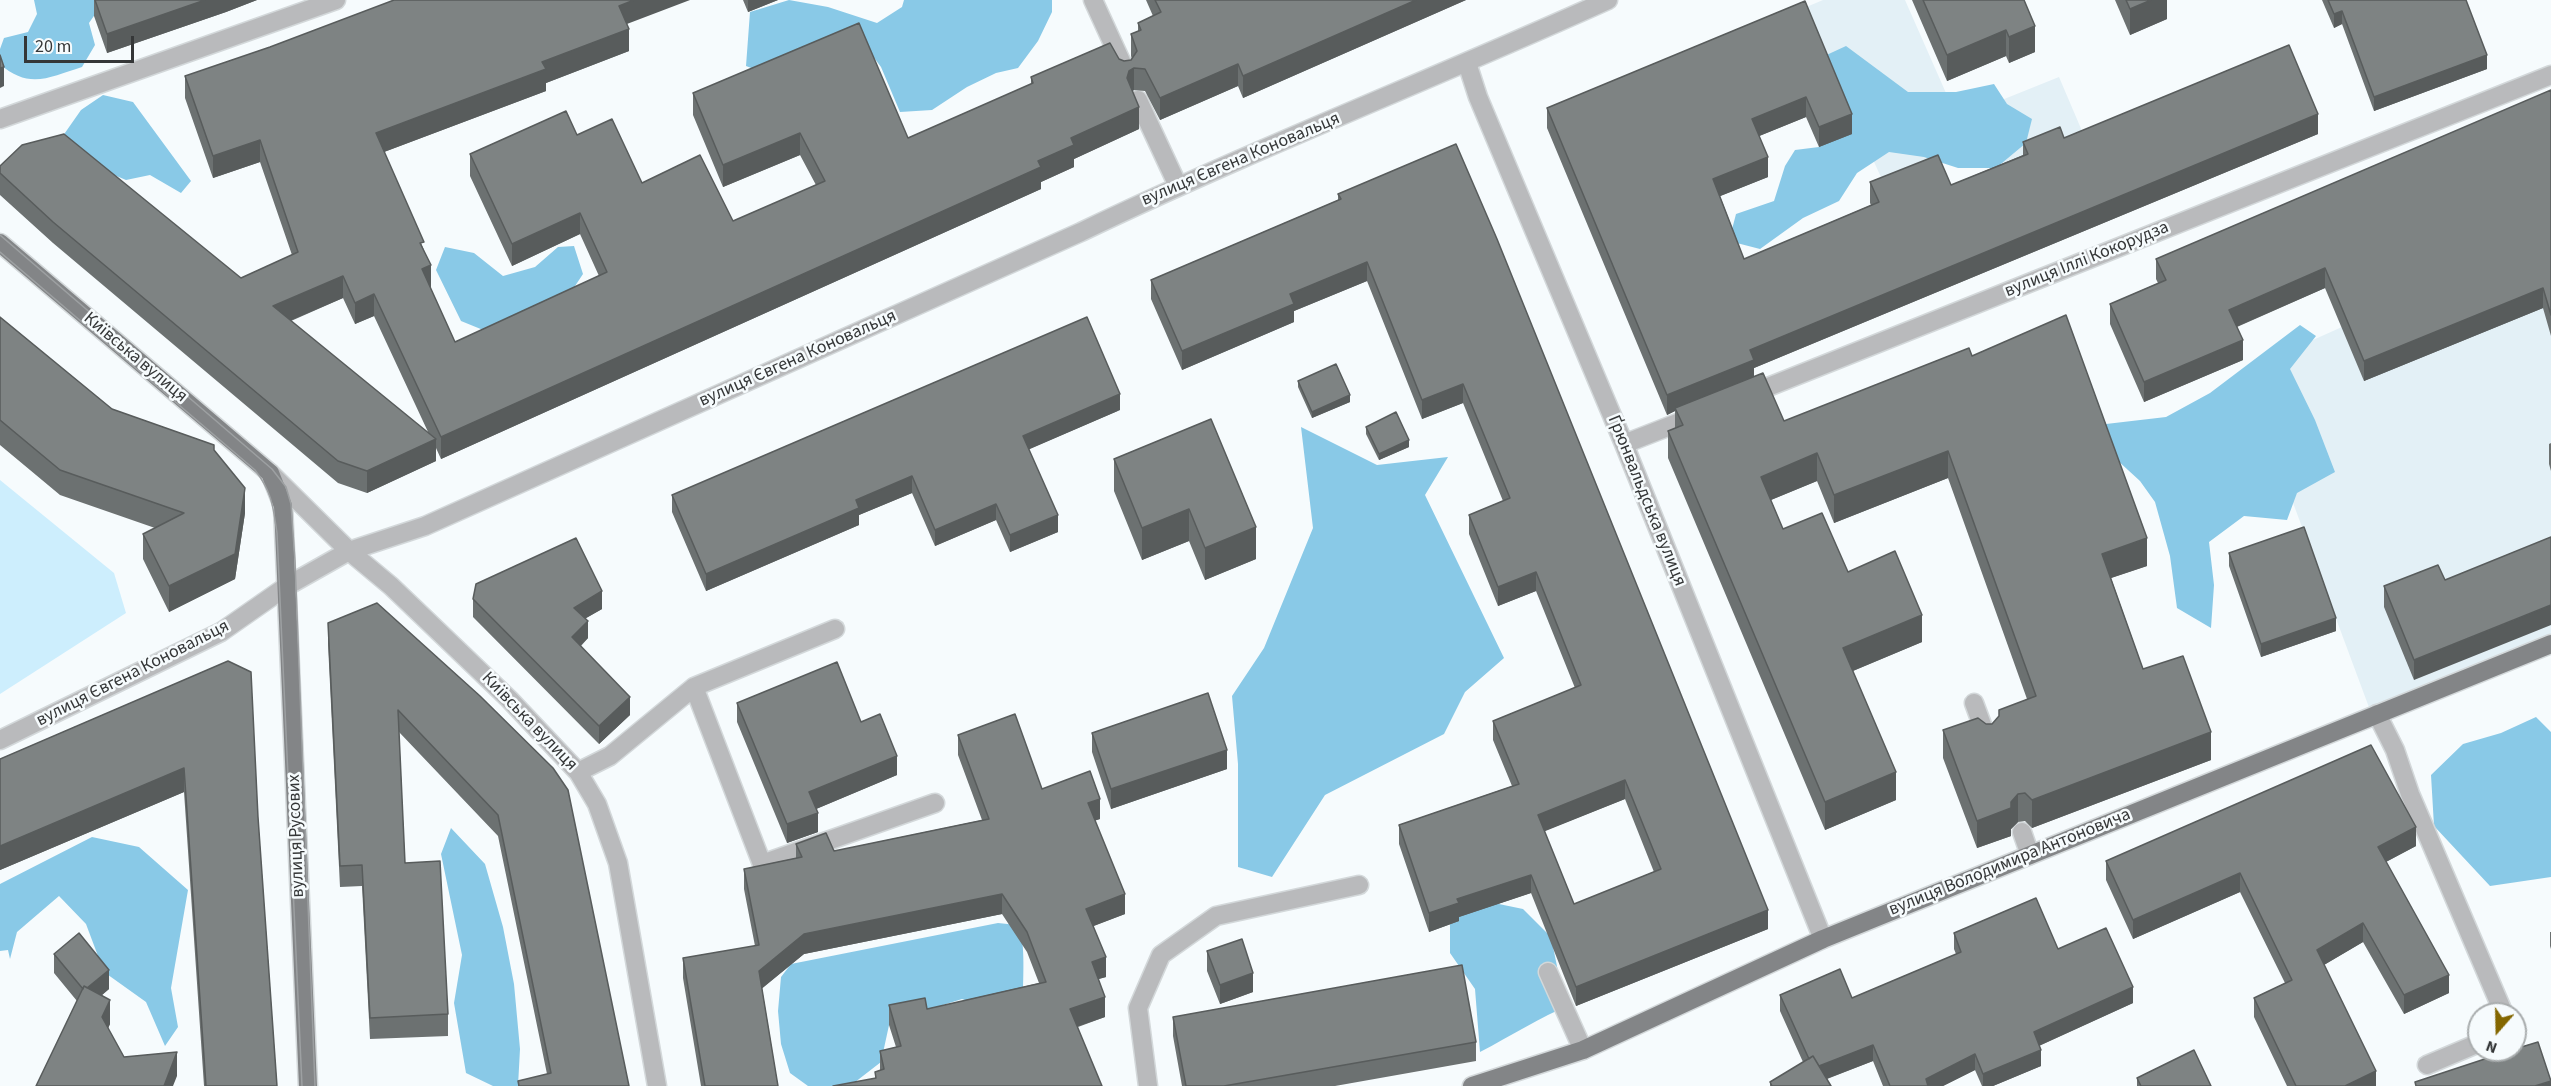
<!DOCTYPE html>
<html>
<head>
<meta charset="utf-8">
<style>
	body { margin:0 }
	#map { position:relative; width:2551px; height:1086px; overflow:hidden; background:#f6fbfd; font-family:"Source Sans 3",sans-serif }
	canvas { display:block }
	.north { position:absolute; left:2467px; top:1002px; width:60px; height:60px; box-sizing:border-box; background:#f6fbfd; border:2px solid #a9adae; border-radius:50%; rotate:200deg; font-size:16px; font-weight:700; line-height:24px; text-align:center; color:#353738 }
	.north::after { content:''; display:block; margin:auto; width:21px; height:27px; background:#846700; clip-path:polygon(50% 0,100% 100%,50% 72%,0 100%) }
	.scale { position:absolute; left:24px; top:36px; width:110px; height:27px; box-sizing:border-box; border:3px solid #353738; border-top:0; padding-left:8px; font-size:18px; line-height:21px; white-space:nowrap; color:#353738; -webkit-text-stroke:4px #f6fbfd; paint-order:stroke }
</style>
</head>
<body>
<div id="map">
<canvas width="2551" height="1086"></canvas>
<div class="north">N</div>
<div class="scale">20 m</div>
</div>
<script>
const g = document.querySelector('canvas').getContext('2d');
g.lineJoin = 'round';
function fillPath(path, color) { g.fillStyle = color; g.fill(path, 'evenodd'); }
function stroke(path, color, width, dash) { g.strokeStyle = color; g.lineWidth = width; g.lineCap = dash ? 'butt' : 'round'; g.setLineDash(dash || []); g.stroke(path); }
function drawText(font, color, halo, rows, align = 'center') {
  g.font = font + ' "Source Sans 3",sans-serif'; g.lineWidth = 5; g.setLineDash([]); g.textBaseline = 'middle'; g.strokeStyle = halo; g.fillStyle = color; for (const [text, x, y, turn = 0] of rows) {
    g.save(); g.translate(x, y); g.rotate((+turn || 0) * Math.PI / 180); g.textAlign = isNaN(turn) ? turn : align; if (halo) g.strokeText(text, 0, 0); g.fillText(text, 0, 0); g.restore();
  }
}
fillPath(new Path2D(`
	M1823 0H1905L1957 118 2059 77 2117 213 2029 251 1983 144 1885 186 1804 8Z
	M2551 233V639L2370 710 2244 371Z`), '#e3f0f6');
fillPath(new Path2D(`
	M0 480 114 573 126 613 0 694Z`), '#cdeefd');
fillPath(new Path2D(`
	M34 0H112L98 10 89 23 95 45 82 67C50 77 29 90 0 64V49L4 38 28 32 37 14Z
	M789 0 828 7 877 23 902 7 904 0H1052V12L1038 41 1018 68 996 73 967 87 932 110 900 112 881 67 863 43 775 77 746 66 750 12Z
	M1846 46 1908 92H1956L1994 84 2007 104 2032 119 2026 143 1996 168H1958L1924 157 1889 152 1857 173 1839 201 1803 218 1760 249 1729 241 1736 214 1774 201 1785 166 1795 150 1819 147 1820 58Z
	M103 95 133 102 191 181 181 193 150 175 126 180 88 164 60 140 81 110Z
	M574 246 583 274 567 298 493 334 461 321 436 270 445 247 474 253 503 276 535 267 558 247Z
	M2300 325 2316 336 2290 369 2315 420 2335 472 2297 493 2287 520 2244 516 2209 542 2214 585 2211 628 2177 608 2170 556 2155 502 2140 481 2116 459 2066 448 2106 424 2166 417 2210 393Z
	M1301 427 1377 465 1448 457 1425 495 1504 658 1465 692 1444 734 1325 795 1272 877 1238 867V764L1232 696 1264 648 1313 528Z
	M2536 717 2551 732V877L2490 886 2434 826 2431 775 2463 744 2501 733Z
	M451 828 485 864 503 927 514 984 520 1049 518 1086H493L466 1073 454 1003 462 955 441 854Z
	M92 837 139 847 188 890 171 988 178 1027 165 1046 146 1002 104 972 86 924 59 896 17 932 10 959 8 950 0 951V884Z
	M1494 903 1523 909 1551 937 1559 976 1572 1004C1540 1017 1511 1036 1480 1052L1475 989 1450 953V920Z
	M998 923 1017 925C1026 935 1023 979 1023 994L1002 1012 962 999 930 1009 891 1016 881 1062 850 1086H808L790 1073 781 1044 778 1011 781 977 791 964Z`), '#89c9e7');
const minor = new Path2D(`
	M1093 0 1126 72
	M1467 63 1478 97 1624 444 1823 939
	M1138 100 1178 186
	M0 119 336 0
	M1748 395 2551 75
	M1624 444 1698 415
	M270 473 349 551 391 586 509 699 578 772 597 804 618 863 657 1086
	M694 687 762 864 935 803
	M1974 703 1988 741
	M2377 714 2395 750 2410 794 2504 1014
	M0 740 221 632 287 586 349 551 425 526 1081 232C1254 149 1433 79 1608 0
	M578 772 610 756 694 687 835 629
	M2022 832 2030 855
	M1548 972 1583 1050
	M2427 1065 2479 1043
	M1148 1086 1138 1008 1161 955 1216 916 1359 885`);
const major = new Path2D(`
	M0 243 270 473 283 506 308 1086
	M1472 1086 1583 1050 1823 939 2551 644`);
stroke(minor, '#d3d8da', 21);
stroke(major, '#d3d8da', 21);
stroke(minor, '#b9babc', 18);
stroke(major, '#838587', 18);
stroke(new Path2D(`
	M0 235 272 469 286 487 291 504 295 561 315 1086
	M0 252 255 470C272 492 273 506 277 533L302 1086`), '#9da0a2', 1.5);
fillPath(new Path2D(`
	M94 0H257L226 12 107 53 94 16Z
	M743 0H778L748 12Z
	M1146 0H1466L1243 98 1238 86 1160 120 1145 91 1134 90 1132 91 1139 129 1074 159V167L1041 182V189L441 459 436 448V461L367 493 338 483 53 243 0 195V166L241 278 292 255 260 162 213 178 185 98V76L627 25 629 51 546 83V91L384 152 424 250 431 287H430L455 342 599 276 580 234 512 266 470 176V154L577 135 642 183 733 221 816 185 800 155 723 187 693 115V93L908 138 1031 84V77L1119 59 1124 61 1131 60 1132 59 1131 56V34L1138 31V23L1153 16ZM343 298 355 324 374 316 429 434 291 321Z
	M1912 0H2024L2035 52 2009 63 2006 56 1947 81Z
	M2115 0H2167V19L2130 35Z
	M2322 0H2466L2487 69 2374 111 2342 24 2334 28Z
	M1805 1 1852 134 1819 147 1806 117 1759 136 1768 177 1720 196 1744 259 1871 205 1870 203V182L1951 185 2023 155V142L2064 138 2318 134 1754 368V376L1784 421 1972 356 2147 566 2111 578 2143 669 2211 760 2032 828 2025 821 2018 822 2011 829V836L1977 848 1943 758V730L1992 724 2027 699 1948 478 1834 523 1817 481 1771 500 1783 529 1848 572 1922 642 1853 671 1896 800 1825 830 1668 458V431L1675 428V411L1667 415 1547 128V108Z
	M2551 90V336L2543 308 2364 381 2325 288 2237 327 2243 360 2144 402 2110 324V304L2158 283 2156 279V259Z
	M1456 144 1768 929 1576 1006 1531 893 1459 917V921L1429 932 1399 844V825L1512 786 1493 740V721L1575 688 1536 591 1498 606 1469 534V515L1503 501 1463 403 1422 419 1367 281 1294 311V322L1182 370 1151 299V280L1338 200V194ZM1625 799 1654 872 1574 904 1544 831Z
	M0 317 112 409 214 450 245 513 235 579 169 612 143 559V534L155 528 60 495 0 445Z
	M1298 381 1350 402 1312 418 1298 387Z
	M1120 410 1029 449 1058 532 1010 552 996 520 935 546 912 493 859 515V525L706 591 672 512V495Z
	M1211 419 1256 559 1205 580 1189 541 1142 560 1114 491V459Z
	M1366 427 1409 447 1379 460 1366 434Z
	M2551 443V471L2549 464V444Z
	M2229 553 2336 631 2261 657 2229 566Z
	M2445 580 2414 680 2384 607V586Z
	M473 599 602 609 586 618 588 638 581 646 630 715 599 744 473 617Z
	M328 623 480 696 629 1086H518V1081L547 1074 498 836 399 732 405 863 448 1014V1036L370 1039 362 886 340 887 328 644Z
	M228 661 258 817 277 1086H204L184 792 0 870V759Z
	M737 703 861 722 897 775 816 809 818 832 787 843 737 722Z
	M1092 733 1227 769 1111 809 1092 752Z
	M958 735 1042 789 1100 819 1095 820 1125 914 1093 926 1106 977 1098 979 1105 1017 1078 1027 875 1079V1072L880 1070V1051L896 1047 889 1025V1005L927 1009 1039 983 1027 952 1002 914 804 954 762 988 778 1086H701L683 978V958L755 946 744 889V869L796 858V844L834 851 982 820 958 755Z
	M2416 846 2386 862 2449 993 2404 1014 2363 942 2324 965 2376 1086H2287L2254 1017V998L2285 983 2240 892 2133 939 2106 880V861Z
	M2550 932H2551V949L2550 946Z
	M1954 933 2058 949 2133 1003 2039 1046 2041 1066 1993 1086H1982L1975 1070 1943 1086H1883L1873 1061 1827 1079 1831 1086H1770V1082L1803 1062 1780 1011V995L1852 998 1956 954 1954 949Z
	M1207 951 1253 992 1220 1004 1207 971Z
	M54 954 109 989 101 996 110 1024 108 1028 124 1057 177 1076 36 1086 77 1001 54 973Z
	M1173 1017 1476 1042V1061L1335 1086H1182L1173 1036Z
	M2137 1078 2211 1086H2137Z`), '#6c7171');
fillPath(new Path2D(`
	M205 0H257L226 12 107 53V34Z
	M634 0H690L619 27V6Z
	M748 0H778L748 12Z
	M1416 0H1466L1243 98V76Z
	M2151 0H2167V19L2130 35V9Z
	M2342 11V24L2334 28V14Z
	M2035 26V52L2009 63V37Z
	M629 29V51L546 83V91L376 155V133L542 62Z
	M2006 30V56L1947 81V55Z
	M2487 55V69L2374 111V97Z
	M1238 64V86L1160 120V98Z
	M4 67V86L0 88V68Z
	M1134 68V90L1129 93 1127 78 1129 71Z
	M1806 97V117L1752 139V119Z
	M1139 107V129L1074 159V167L1041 182V189L441 459V437L1071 138Z
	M1852 114V134L1819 147V127Z
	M2318 114V134L1754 368V380L1675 408V411L1667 415V395L1750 350Z
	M800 133V155L723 187V165Z
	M260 140V162L213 178V156Z
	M1768 157V177L1713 199V179Z
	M580 213V234L512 266V244Z
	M1367 262V281L1294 311V322L1182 370V351L1290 294Z
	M431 265V287L422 291V269Z
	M2325 268V288L2229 330V310Z
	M343 276V298L273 328V306Z
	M2543 288V308L2364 381V361Z
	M374 294V316L355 324V303Z
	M2243 340V360L2144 402V382Z
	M1463 384V403L1422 419V400Z
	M1120 394V410L1023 452V436Z
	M1350 395V402L1312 418V412Z
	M436 439V461L367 493V471Z
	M1409 440V447L1379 460V454Z
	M1948 451V478L1834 523V495Z
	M1817 453V481L1761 504V477Z
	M912 476V493L859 515V525L706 591V574L856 500Z
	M245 488V513L235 579 169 612V586Z
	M996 504V520L935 546V530Z
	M1189 509V541L1142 560V528Z
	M1058 515V532L1010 552V535Z
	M1256 527V559L1205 580V548Z
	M2147 538V566L2102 581V554Z
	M1536 572V591L1498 606V587Z
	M602 591V609L574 625V608Z
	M2551 605V625L2414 680V660Z
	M1922 615V642L1843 675V648Z
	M2336 618V631L2261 657V644Z
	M588 621V638L572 654V637Z
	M630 697V715L599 744V726Z
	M2211 732V760L2032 828V800Z
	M1227 750V769L1111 809V789Z
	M897 756V775L809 812V792Z
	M184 768V792L0 870V846Z
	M1896 772V800L1825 830V802Z
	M1625 780V799L1538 834V815Z
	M2018 794V822L2011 829V836L1977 848V821L2011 802Z
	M1100 799V819L1088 823V803Z
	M818 813V832L787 843V824Z
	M2416 827V846L2378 866V847Z
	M2240 873V892L2133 939V920Z
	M1531 875V893L1459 917V921L1429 932V913L1457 899Z
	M1002 894V914L804 954 759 991V971L804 934Z
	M1125 894V914L1086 929V909Z
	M1768 910V929L1576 1006V987Z
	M2363 923V942L2317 969V950Z
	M1106 957V977L1092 981V962Z
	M109 970V989L84 1010V990Z
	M1253 973V992L1220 1004V985Z
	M2449 975V993L2404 1014V995Z
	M2133 987V1003L2034 1048V1032Z
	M1105 997V1017L1070 1029V1009Z
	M110 1000V1024L102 1041V1017Z
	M1873 1045V1061L1813 1084V1068Z
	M2041 1050V1066L1993 1086H1983V1074Z
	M177 1052V1076L173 1086H164Z
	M1975 1054V1070L1943 1086H1926V1079Z
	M2376 1071V1086H2345Z
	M2551 1081V1086H2535Z`), '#585c5c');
const building = new Path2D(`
	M95 0H205L107 34Z
	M394 0H634L619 6 629 29 542 62 546 69 376 133 424 242 420 243 431 265 422 269 455 342 607 272 580 213 512 244 470 154 566 111 577 135 612 119 642 183 700 155 733 221 825 181 800 133 723 165 693 93 859 23 908 138 1033 83 1031 77 1110 43 1119 59 1124 61 1131 60 1137 51 1131 34 1141 30 1138 23 1161 12 1155 0H1416L1243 76 1238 64 1160 98 1145 69 1134 68 1129 71 1127 78 1139 107 1071 138 1074 145 1038 161 1041 167 441 437 374 294 355 303 343 276 273 306 436 439 367 471 338 461 53 222 0 173V166L22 145 64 134 241 278 298 252 260 140 213 156 185 76 270 47Z
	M1923 0H2024L2035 26 2009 37 2006 30 1947 55Z
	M2126 0H2151L2130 9Z
	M2328 0H2466L2487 55 2374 97 2342 11 2334 14Z
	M1805 1 1852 114 1819 127 1806 97 1752 119 1768 157 1713 179 1744 259 1879 202 1870 182 1938 155 1951 185 2028 154 2023 142 2060 127 2064 138 2289 45 2318 114 1750 350 1754 360 1667 395 1547 108Z
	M0 55 4 67 0 68Z
	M2551 90V315L2543 288 2364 361 2325 268 2229 310 2243 340 2144 382 2110 304 2166 280 2156 259Z
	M1456 144 1497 239 1768 910 1576 987 1531 875 1457 899 1459 903 1429 913 1399 825 1519 784 1493 721 1581 685 1536 572 1498 587 1469 515 1510 498 1463 384 1422 400 1367 262 1290 294 1294 304 1182 351 1151 280 1341 199 1338 194ZM1625 780 1661 869 1574 904 1538 815Z
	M2066 315 2147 538 2102 554 2143 669 2183 656 2211 732 2032 800 2025 793 2018 794 2011 802V808L1977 821 1943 730 1978 718 1986 724H1992L1999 716V710L2036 696 1948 451 1834 495 1817 453 1761 477 1783 529 1822 513 1848 572 1895 551 1922 615 1843 648 1896 772 1825 802 1668 431 1683 425 1675 408 1763 373 1784 421 1969 348 1972 356Z
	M0 317 112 409 214 445V450L245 488 235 554 169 586 143 534 184 513 60 470 0 420Z
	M1087 317 1120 394 1023 436 1058 515 1010 535 996 504 935 530 912 476 856 500 859 508 706 574 672 495Z
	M1336 364 1350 395 1312 412 1298 381Z
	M1396 412 1409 440 1379 454 1366 427Z
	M1211 419 1256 527 1205 548 1189 509 1142 528 1114 459Z
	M2304 527 2336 618 2261 644 2229 553Z
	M2551 537V605L2414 660 2384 586 2438 565 2445 580Z
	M576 538 602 591 574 608 588 621 572 637 630 697 599 726 473 599 476 584Z
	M377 603 480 696 553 768 568 790 629 1086H519L518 1081 551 1073 498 815 398 710 405 863 440 861 448 1014 370 1018 362 865 340 866 328 623Z
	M228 661 251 672 258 817 277 1086H206L184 768 0 846V759Z
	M837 662 861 722 880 714 897 756 809 792 818 813 787 824 737 703Z
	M1208 693 1227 750 1111 789 1092 733Z
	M1015 714 1042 789 1090 771 1100 799 1088 803 1125 894 1086 909 1106 957 1092 962 1105 997 1070 1009 1102 1086H833L876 1078 875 1072 884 1069 880 1051 901 1046 889 1005 925 998 927 1009 1046 982 1027 932 1002 894 804 934 759 971 778 1086H705L683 958 759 945 744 869 802 857 796 844 826 833 834 851 989 819 958 735Z
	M2371 745 2416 827 2378 847 2449 975 2404 995 2363 923 2317 950 2376 1071 2345 1086H2296L2254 998 2292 980 2240 873 2133 920 2106 861Z
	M2036 898 2058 949 2106 928 2133 987 2034 1032 2041 1050 1983 1074 1975 1054 1926 1079 1928 1086H1890L1873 1045 1819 1066 1813 1056 1809 1059 1780 995 1840 969 1852 998 1961 952 1954 933Z
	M79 933 109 970 87 988 84 986 83 989 54 954Z
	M1242 939 1253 973 1220 985 1207 951Z
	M1462 965 1476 1042 1224 1086H1186L1173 1017Z
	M84 986 110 1000 102 1017 124 1057 177 1052 164 1086H36Z
	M2538 1042 2551 1081 2535 1086H2416L2415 1082 2512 1050H2515V1049Z
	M2194 1050 2211 1086H2141L2137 1078Z
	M1813 1056 1831 1086H1772L1770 1082Z`);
fillPath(building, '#7e8383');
stroke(building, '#585c5c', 1.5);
drawText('18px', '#353738', '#f6fbfd', [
	["вулиця Євгена Коновальця",1241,160,-23],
	["вулиця Іллі Кокорудза",2087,260,-22],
	["Київська вулиця",135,358,40],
	["вулиця Євгена Коновальця",798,359,-24],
	["Ґрюнвальдська вулиця",1646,501,68],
	["вулиця Євгена Коновальця",133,674,-27],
	["Київська вулиця",529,722,46],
	["вулиця Русових",297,836,-92],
	["вулиця Володимира Антоновича",2010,863,-22]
]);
</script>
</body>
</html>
